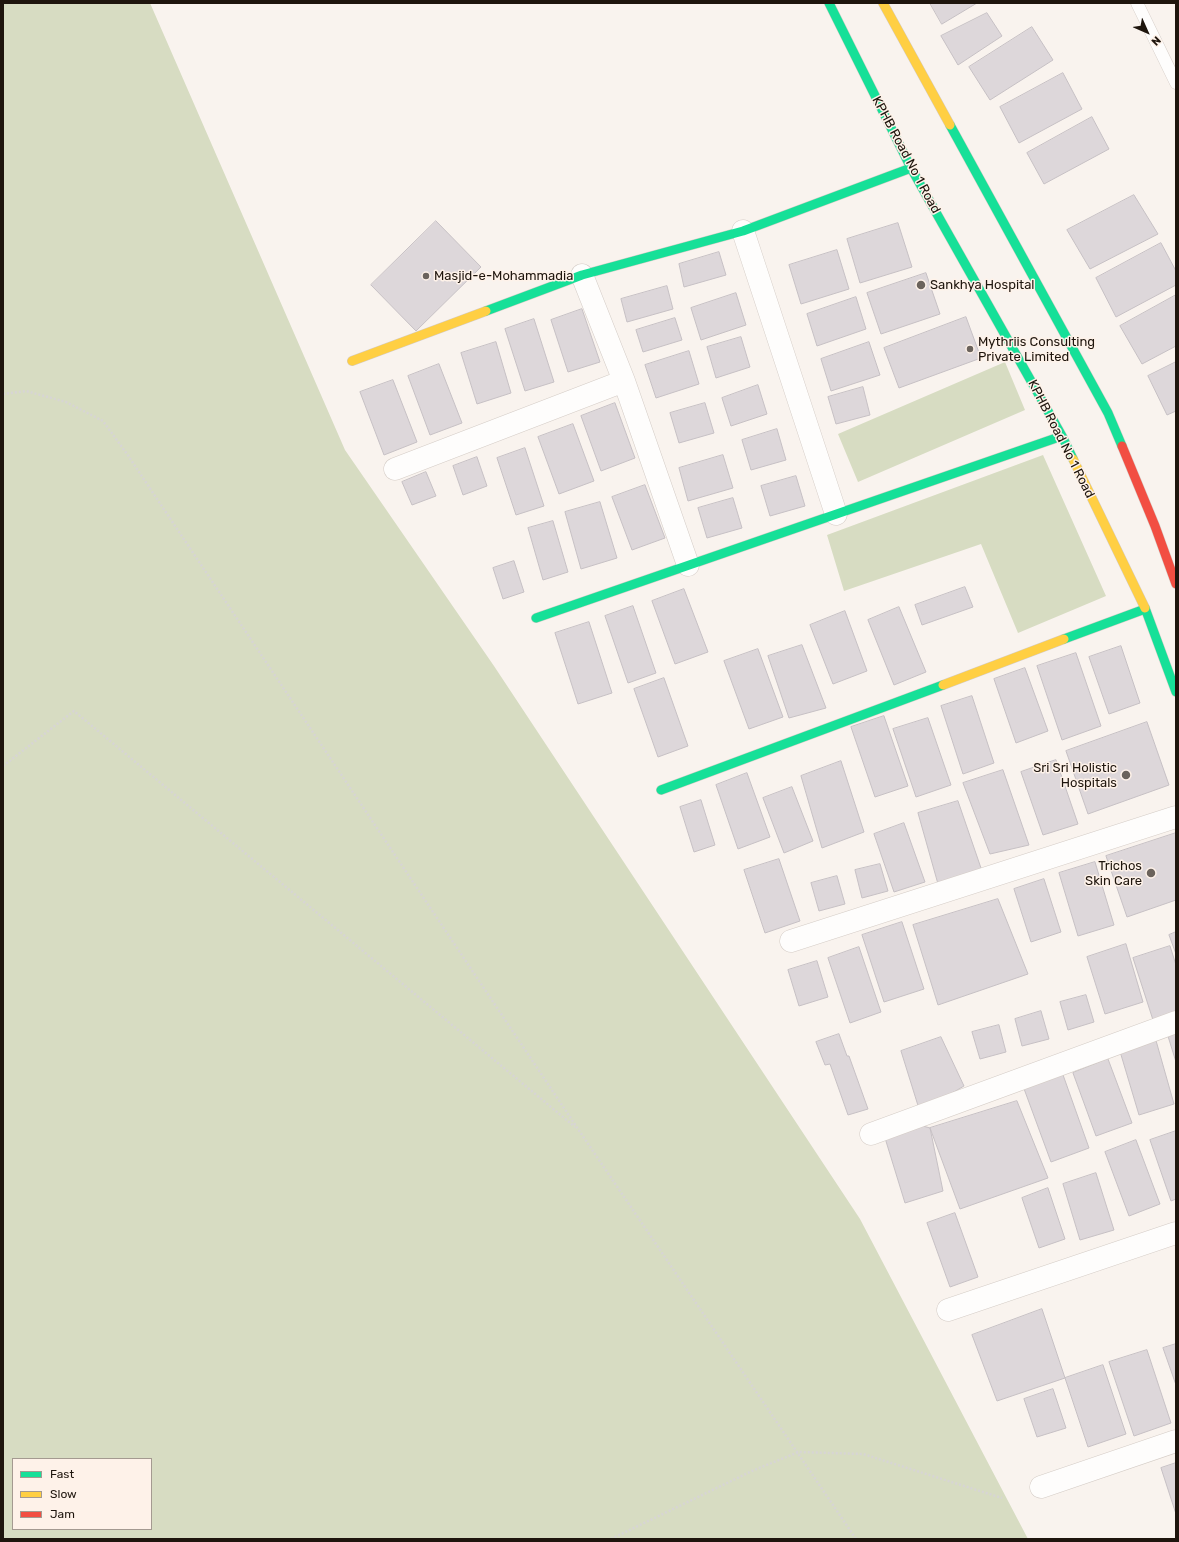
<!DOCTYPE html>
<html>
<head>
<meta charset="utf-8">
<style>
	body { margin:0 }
	#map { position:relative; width:1179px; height:1542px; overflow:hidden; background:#f9f3ee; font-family:Rubik,sans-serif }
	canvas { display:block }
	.frame { position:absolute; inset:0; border:4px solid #1e150d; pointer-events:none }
	.legend { position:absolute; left:12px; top:1458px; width:140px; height:72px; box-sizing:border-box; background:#fef2e9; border:1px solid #a49a91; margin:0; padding:5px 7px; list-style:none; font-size:12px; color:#1e150d }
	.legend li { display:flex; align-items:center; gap:8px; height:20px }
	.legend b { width:20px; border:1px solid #a49a91 }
	.north { position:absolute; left:1127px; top:12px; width:40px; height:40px; -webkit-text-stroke:3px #fef2e9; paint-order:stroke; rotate:135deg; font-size:11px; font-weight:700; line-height:16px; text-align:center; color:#1e150d }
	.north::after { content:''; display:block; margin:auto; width:14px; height:18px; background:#1e150d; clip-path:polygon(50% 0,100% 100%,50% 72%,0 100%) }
</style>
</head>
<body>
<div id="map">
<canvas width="1179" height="1542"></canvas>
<div class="frame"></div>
<ul class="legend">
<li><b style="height:5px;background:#16e098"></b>Fast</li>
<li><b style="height:5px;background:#ffcf43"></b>Slow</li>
<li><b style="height:5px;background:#f24e42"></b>Jam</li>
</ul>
<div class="north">N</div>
</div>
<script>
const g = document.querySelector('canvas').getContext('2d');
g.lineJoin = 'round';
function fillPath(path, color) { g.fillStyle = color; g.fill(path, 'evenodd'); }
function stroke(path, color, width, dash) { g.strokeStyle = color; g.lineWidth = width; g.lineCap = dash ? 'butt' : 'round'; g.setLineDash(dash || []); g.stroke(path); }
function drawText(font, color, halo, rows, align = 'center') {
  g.font = font + ' Rubik,sans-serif'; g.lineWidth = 3; g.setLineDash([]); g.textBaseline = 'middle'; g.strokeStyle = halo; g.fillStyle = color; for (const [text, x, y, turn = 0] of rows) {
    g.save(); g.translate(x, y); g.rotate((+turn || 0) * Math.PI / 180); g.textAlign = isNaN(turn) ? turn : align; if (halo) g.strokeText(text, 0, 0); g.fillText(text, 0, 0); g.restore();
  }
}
fillPath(new Path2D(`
	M3 3H150L345 450 494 666 860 1219 1028 1539H3ZM13 1459H151V1529H13Z
	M1005 362 1025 410 858 482 838 434Z
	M1043 455 1106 596 1018 633 981 544 844 591 827 535Z`), '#d7dcc2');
const building = new Path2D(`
	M930 3H977L942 24Z
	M987 13 1002 36 958 65 941 36Z
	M1032 27 1053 60 990 100 969 67Z
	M1063 73 1082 109 1019 143 1000 107Z
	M1092 117 1109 149 1044 184 1027 153Z
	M1134 195 1158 234 1090 269 1067 230Z
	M436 221 481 267 416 331 371 285Z
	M898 223 912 267 860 283 847 239Z
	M1161 243 1176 271V285L1116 317 1096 278Z
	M837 250 849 289 801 304 789 265Z
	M719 252 726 275 684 287 679 264Z
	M926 273 940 314 881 334 867 293Z
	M667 286 673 309 627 322 621 299Z
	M736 293 746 325 701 340 691 308Z
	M1176 295V346L1142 364 1120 326Z
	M856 297 866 329 817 346 807 314Z
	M582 309 600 362 568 372 551 320Z
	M966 317 981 358 899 388 884 348Z
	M675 318 682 340 643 352 636 330Z
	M534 319 554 382 525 391 505 329Z
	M741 337 750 367 716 378 707 347Z
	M496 342 511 393 477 404 461 353Z
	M869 342 880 375 831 391 821 359Z
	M689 351 699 384 656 398 645 365Z
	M1176 362V411L1167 415 1148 376Z
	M439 364 462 423 430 435 408 376Z
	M393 380 417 442 384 455 360 392Z
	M758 385 767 414 731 426 722 398Z
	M863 387 870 415 836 424 828 397Z
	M615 403 635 458 601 471 581 416Z
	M705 403 714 433 679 443 670 413Z
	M573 424 594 481 559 494 538 437Z
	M777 429 786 460 751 470 742 440Z
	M525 448 544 506 516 515 497 458Z
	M723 455 733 488 688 501 679 468Z
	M477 457 487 486 463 495 453 466Z
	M426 472 436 496 412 505 402 482Z
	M796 476 805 506 770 516 761 486Z
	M645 485 665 538 632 550 612 497Z
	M733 498 742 528 707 538 698 508Z
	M600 502 617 558 581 569 565 512Z
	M553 521 568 572 543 580 528 528Z
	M514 561 524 592 503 599 493 568Z
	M965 587 973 607 922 625 915 605Z
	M684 589 708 652 675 664 652 601Z
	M633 606 656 673 628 683 605 616Z
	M899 607 926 672 894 685 868 620Z
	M845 611 867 671 833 684 810 625Z
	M589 622 612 693 578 704 555 633Z
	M802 645 826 708 789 718 768 656Z
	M1121 646 1140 703 1109 714 1089 657Z
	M758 649 783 717 749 729 724 661Z
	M1076 653 1101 726 1062 740 1037 666Z
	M1025 668 1048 731 1016 743 994 679Z
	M664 678 688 746 658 757 634 689Z
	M972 696 994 763 963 774 941 706Z
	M884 716 908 786 875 797 851 727Z
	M928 718 951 785 916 797 893 729Z
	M1147 722 1169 785 1088 814 1066 751Z
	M1056 760 1078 824 1043 835 1021 772Z
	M841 761 864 832 822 848 801 776Z
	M1003 770 1029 845 990 854 963 783Z
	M747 773 770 837 738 849 716 785Z
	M792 787 813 841 784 853 763 798Z
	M701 800 715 845 694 852 680 807Z
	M958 801 982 871 938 884 918 813Z
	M904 823 925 882 894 892 874 834Z
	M1176 833V900L1127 917 1106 856Z
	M779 859 800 921 765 933 744 870Z
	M1095 862 1114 925 1078 936 1059 873Z
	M880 864 888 891 862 898 855 870Z
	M837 876 845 904 819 911 811 883Z
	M1044 879 1061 932 1031 942 1014 889Z
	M998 899 1028 974 938 1005 913 925Z
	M902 922 924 989 884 1002 862 935Z
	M1176 932V954L1169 935Z
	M1126 944 1143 1002 1105 1014 1087 957Z
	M1170 946 1176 965V1012L1153 1020 1133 958Z
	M859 947 881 1012 850 1023 828 958Z
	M817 961 828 997 799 1006 788 970Z
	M1086 995 1094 1022 1068 1030 1060 1002Z
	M1041 1011 1049 1039 1022 1046 1015 1019Z
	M999 1025 1006 1052 980 1059 972 1032Z
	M1176 1030V1062L1167 1033Z
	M839 1034 847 1056H849L868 1109 848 1115 830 1064 825 1065 816 1042Z
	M941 1037 964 1086 920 1112 901 1051Z
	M1155 1037 1174 1104 1139 1115 1119 1048Z
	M1108 1059 1132 1123 1096 1136 1073 1073Z
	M1062 1072 1089 1148 1051 1162 1023 1086Z
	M1017 1101 1048 1178 960 1209 930 1128Z
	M923 1126 930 1128 943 1191 905 1203 885 1138Z
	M1176 1131V1199L1171 1201 1150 1140Z
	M1136 1140 1160 1204 1129 1216 1105 1152Z
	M1096 1173 1114 1230 1080 1240 1063 1184Z
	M1048 1188 1065 1239 1039 1248 1022 1198Z
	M955 1213 978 1277 950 1287 927 1223Z
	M1042 1309 1065 1378 997 1401 972 1335Z
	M1176 1344V1385L1163 1348Z
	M1147 1350 1171 1423 1134 1436 1109 1362Z
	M1103 1365 1126 1434 1088 1447 1065 1378Z
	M1053 1389 1066 1428 1037 1437 1024 1399Z
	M1176 1463V1514L1161 1468Z`);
fillPath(building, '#ddd7da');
stroke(building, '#c6c0c4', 1);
const lane = new Path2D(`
	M1137 3 1176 83`);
const street = new Path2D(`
	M743 231 836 514
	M582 275 624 381 688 565
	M395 469 624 381
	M791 941 1176 817
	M871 1134 1176 1022
	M948 1310 1176 1233
	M1041 1487 1176 1441`);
const fast = new Path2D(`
	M829 3 911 168 1062 436 1073 459
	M950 125 1108 413 1122 446
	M486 311 582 275 743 231 911 168
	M1145 608 1176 692
	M536 618 1062 436
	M1064 639 1145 609
	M661 790 943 685`);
const slow = new Path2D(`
	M883 3 950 125
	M352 361 486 311
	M1073 459 1145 608
	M943 685 1064 639`);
const jam = new Path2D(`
	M1122 446 1155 526 1176 584`);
stroke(lane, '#d4ccc6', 13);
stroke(street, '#d4ccc6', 23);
stroke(fast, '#d4ccc6', 10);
stroke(slow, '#d4ccc6', 10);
stroke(jam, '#d4ccc6', 10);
stroke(new Path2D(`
	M3 394 26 391 66 402 103 421 127 454 578 1129 856 1539
	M3 766 74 711 575 1127
	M611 1539 754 1470 799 1452 863 1454 1002 1498`), '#d7d5d4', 2.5, [2, 2]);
stroke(lane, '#fefdfc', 12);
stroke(street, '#fefdfc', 22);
stroke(fast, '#16e098', 9);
stroke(slow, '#ffcf43', 9);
stroke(jam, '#f24e42', 9);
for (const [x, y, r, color] of [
	[426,276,4,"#6b635c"],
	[921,285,5,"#6b635c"],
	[970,349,4,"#6b635c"],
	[1126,775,5,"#6b635c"],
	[1151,873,5,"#6b635c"]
]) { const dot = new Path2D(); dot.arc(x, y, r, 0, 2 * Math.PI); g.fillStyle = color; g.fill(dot); stroke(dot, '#fef2e9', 1.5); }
drawText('13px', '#1e150d', '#fef2e9', [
	["KPHB Road No 1 Road",906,155,62],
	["KPHB Road No 1 Road",1061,439,63]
]);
drawText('13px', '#1e150d', '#fef2e9', [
	["Masjid-e-Mohammadia",434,276],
	["Sankhya Hospital",930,285],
	["Mythriis Consulting",978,342],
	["Private Limited",978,357],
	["Sri Sri Holistic",1117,768,"right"],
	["Hospitals",1117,783,"right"],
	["Trichos",1142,866,"right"],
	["Skin Care",1142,881,"right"]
], 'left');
</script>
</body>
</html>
